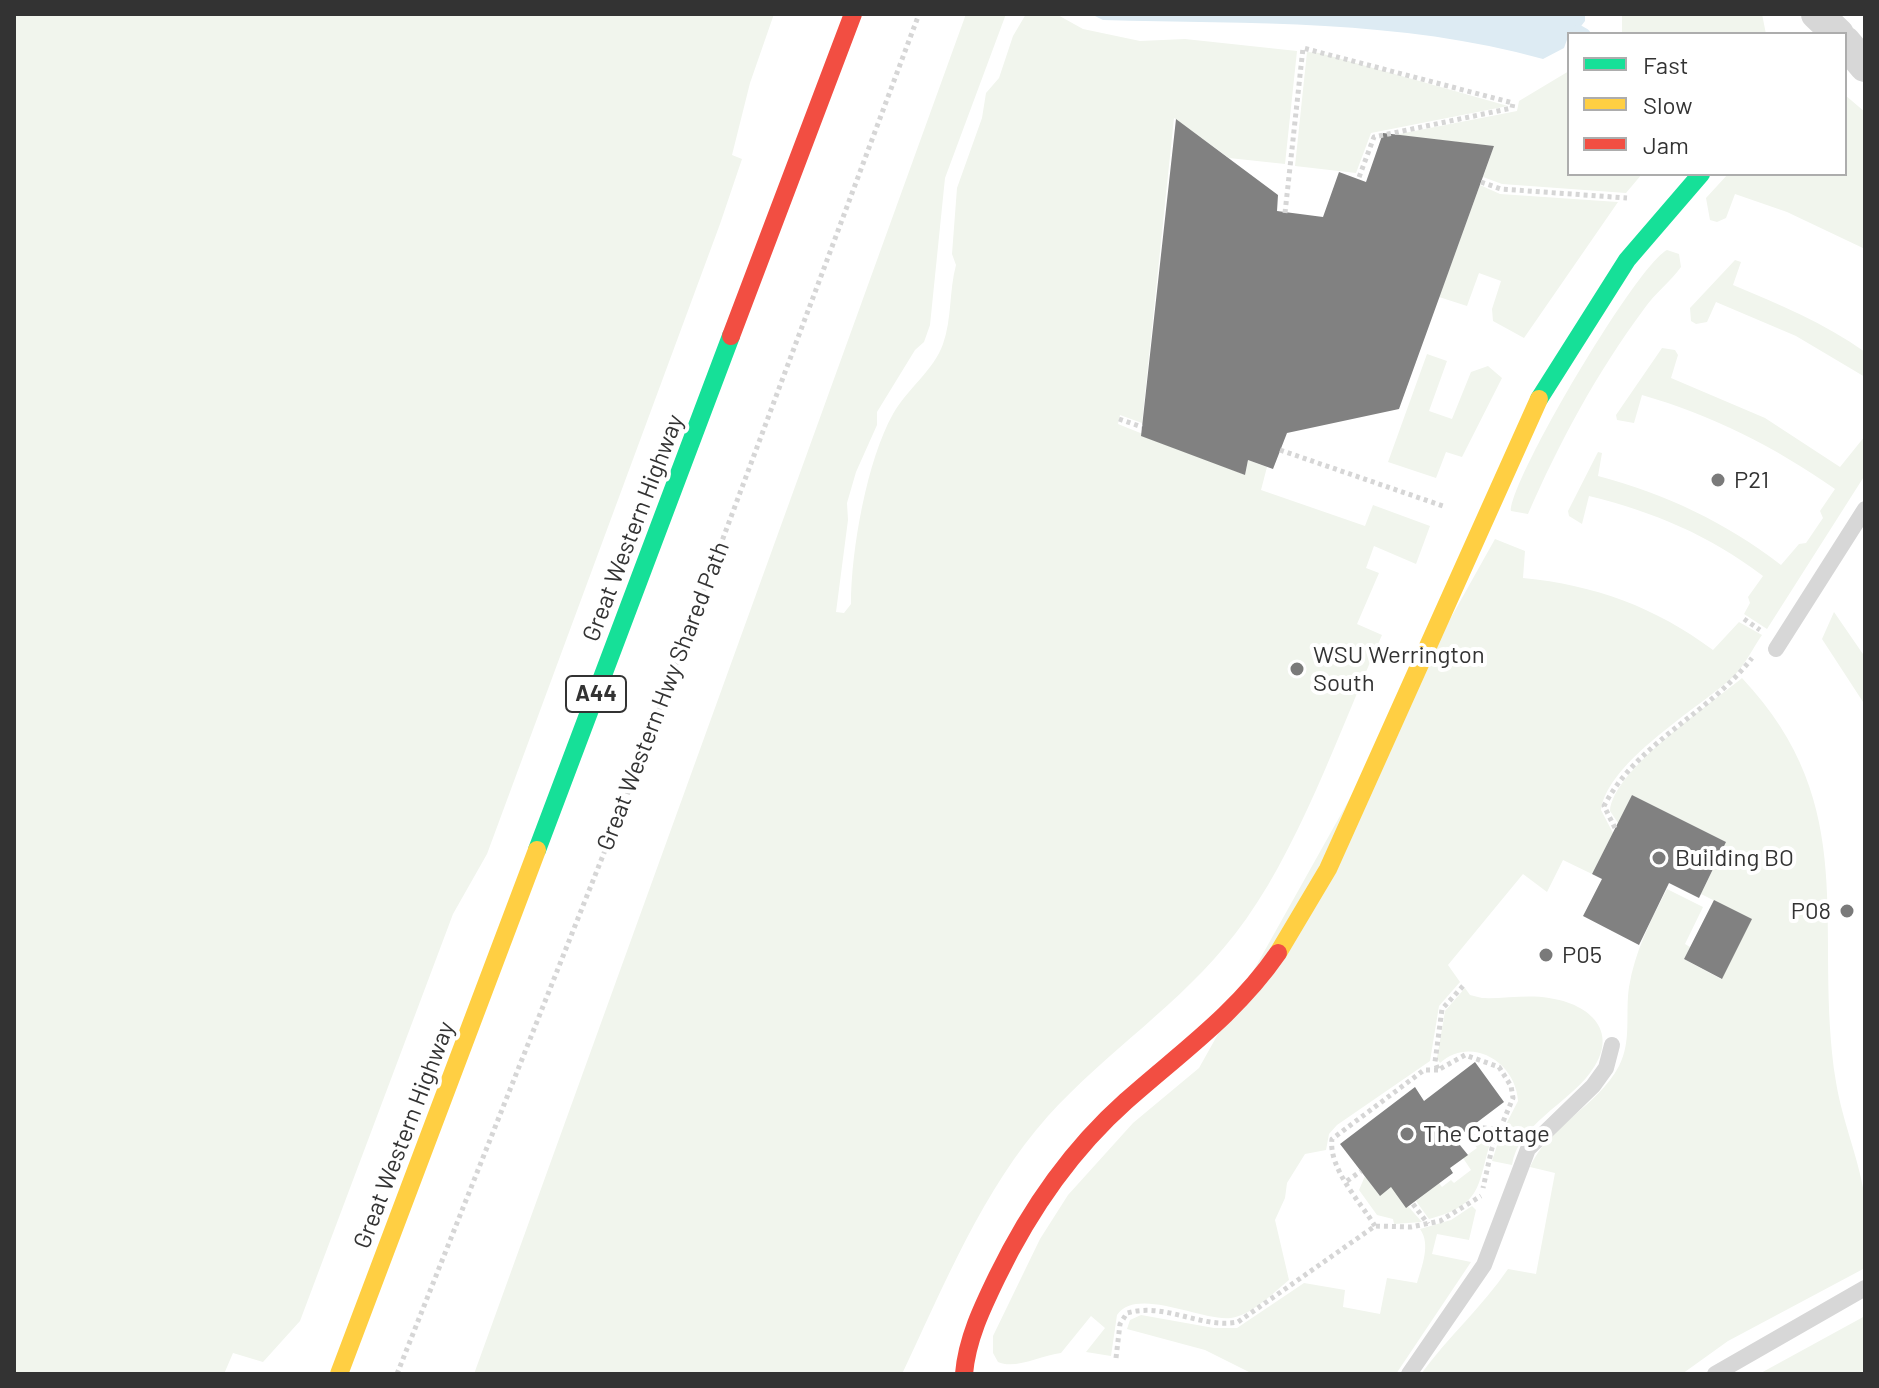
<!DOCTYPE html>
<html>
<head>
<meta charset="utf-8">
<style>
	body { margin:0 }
	#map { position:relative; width:1879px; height:1388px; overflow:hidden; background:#fff; font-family:Barlow,sans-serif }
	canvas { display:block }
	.frame { position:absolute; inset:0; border:16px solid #333; pointer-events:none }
	.legend { position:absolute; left:1567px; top:32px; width:280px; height:144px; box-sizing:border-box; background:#fff; border:2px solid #adadad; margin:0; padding:10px 14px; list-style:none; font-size:24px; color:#333 }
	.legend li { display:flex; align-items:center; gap:16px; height:40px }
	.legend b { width:40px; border:2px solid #adadad }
</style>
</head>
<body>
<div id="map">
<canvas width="1879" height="1388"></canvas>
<div class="frame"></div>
<ul class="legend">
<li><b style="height:10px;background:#16e098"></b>Fast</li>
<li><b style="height:10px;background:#ffcf43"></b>Slow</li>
<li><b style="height:10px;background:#f24e42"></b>Jam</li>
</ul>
</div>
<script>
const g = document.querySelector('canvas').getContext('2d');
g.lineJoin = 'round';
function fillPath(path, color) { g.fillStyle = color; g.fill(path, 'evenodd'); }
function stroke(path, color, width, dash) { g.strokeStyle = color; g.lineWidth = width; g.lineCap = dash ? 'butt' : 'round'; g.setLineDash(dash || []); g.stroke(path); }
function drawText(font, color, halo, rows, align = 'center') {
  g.font = font + ' Barlow,sans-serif'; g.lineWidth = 8; g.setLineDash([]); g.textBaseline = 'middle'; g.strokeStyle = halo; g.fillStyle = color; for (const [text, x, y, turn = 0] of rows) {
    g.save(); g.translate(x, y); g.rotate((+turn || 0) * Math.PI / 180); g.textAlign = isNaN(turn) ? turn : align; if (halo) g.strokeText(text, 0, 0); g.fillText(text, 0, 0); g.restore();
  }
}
fillPath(new Path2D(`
	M14 14H774L750 83 732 155 742 159 720 224 487 854 453 914 300 1321 263 1362 233 1353 224 1374H14Z
	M966 14H1006L945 178 930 325 924 342 915 350 877 412V425L856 472 847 503 848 520 836 612 844 613 851 604C851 550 867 460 893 414 907 389 934 370 943 344 952 319 949 291 956 265L952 254 957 188 982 118 986 93 999 78 1013 36 1026 14H1056L1083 29 1140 41 1185 39 1297 51 1285 164 1229 158 1174 118 1142 423 1120 415 1118 424 1245 475 1248 460 1267 467 1261 490 1365 526 1373 505 1430 526 1416 564 1374 546 1366 568 1379 573 1357 624 1382 635C1340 729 1297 855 1235 934 1181 1004 1107 1051 1048 1116 982 1190 944 1286 902 1374H474Z
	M1622 14H1762L1766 34H1622Z
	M1307 52 1320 53 1508 106 1371 133 1356 173 1295 166Z
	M1569 71V174H1642L1626 193 1502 184 1483 177 1494 146 1394 135 1517 111 1519 101Z
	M1845 95 1865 112V249L1787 212 1735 194 1726 218 1717 222 1710 220 1706 198 1728 174H1845Z
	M1480 185 1500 194 1618 202 1524 338 1493 321 1492 309 1501 281 1479 273 1467 306 1439 297Z
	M1667 250 1679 254 1681 267C1670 282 1655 293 1644 309 1597 372 1559 443 1528 514L1511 511C1511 478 1637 265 1667 250Z
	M1735 260 1741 262 1733 285C1779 304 1824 323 1865 352V377L1796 336 1716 302 1707 322 1696 324 1691 321 1690 308Z
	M1662 348 1675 350 1678 355 1671 378 1765 418 1840 467 1865 436V475L1767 629 1744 614 1750 603 1748 597 1763 576C1709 535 1654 512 1589 496L1582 524 1569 516 1568 511 1598 452 1602 453 1598 476C1666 494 1725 522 1781 565L1799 544 1806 543 1823 518 1820 511 1835 489C1775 447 1712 415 1642 395L1634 423 1617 420 1616 415Z
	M1427 354 1447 361 1429 411 1452 419 1471 372 1488 366 1502 378 1462 457 1446 452 1436 478 1388 462Z
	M1495 539 1525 551 1523 578C1595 585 1655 607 1713 650L1739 622 1762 635C1753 648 1745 665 1734 676 1698 709 1608 761 1601 810L1613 833 1592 874 1563 860 1547 892 1523 874 1448 965 1460 982 1439 1006 1430 1061 1337 1125 1329 1134 1326 1150 1305 1154 1287 1183 1285 1198 1275 1220 1289 1280C1273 1293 1252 1315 1231 1318 1203 1322 1137 1286 1117 1315L1111 1356 1086 1352 1105 1328 1091 1316 1061 1353C1042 1355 1015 1370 998 1362L993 1353V1336L1040 1239 1068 1195 1133 1123 1199 1068Z
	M1834 612 1865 657V705L1822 639Z
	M1742 678C1864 808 1812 928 1836 1082 1842 1121 1861 1164 1865 1201 1867 1222 1865 1246 1865 1268L1728 1341 1682 1374H1421C1448 1337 1482 1307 1508 1269L1536 1274 1555 1173 1530 1167C1549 1125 1597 1107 1619 1066 1632 1041 1625 1014 1629 987 1635 951 1650 922 1667 889L1703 907 1685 944 1690 947 1684 959 1721 979 1751 919 1701 894 1726 842 1632 795 1618 823 1610 811C1613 770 1709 705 1742 678Z
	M1465 988 1470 995 1482 998C1504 999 1527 994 1549 998 1591 1004 1621 1033 1590 1073 1567 1104 1518 1125 1512 1165L1492 1161 1500 1136 1518 1101C1516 1062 1471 1035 1440 1063L1437 1058 1445 1011Z
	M1484 1131 1494 1132C1476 1180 1488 1204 1429 1219L1416 1201 1439 1183 1442 1187 1451 1180 1454 1183 1471 1170 1463 1158 1477 1148 1468 1136Z
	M1365 1176 1379 1195 1391 1187 1422 1222 1394 1224 1393 1219 1377 1215 1359 1190Z
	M1472 1206 1476 1210 1469 1240 1437 1234 1432 1254 1471 1262 1396 1374H1253L1205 1350 1127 1329 1130 1320 1141 1315 1214 1328H1237L1304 1283 1345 1290 1343 1307 1380 1314 1387 1278 1417 1283C1422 1266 1431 1244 1420 1229L1451 1220Z
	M1865 1316V1374H1759Z`), '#f1f5ed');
fillPath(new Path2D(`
	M1091 14H1585V21L1575 34H1569L1564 48 1543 59C1400 19 1251 24 1103 20Z`), '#ddebf3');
stroke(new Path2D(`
	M1578 30 1585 34`), '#ddebf3', 11);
fillPath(new Path2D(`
	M1176 119 1278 195 1277 211 1323 217 1339 172 1366 182 1383 133 1494 146 1399 409 1287 433 1273 469 1248 460 1245 475 1141 436Z
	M1632 795 1726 842 1699 898 1669 883 1639 945 1583 916 1602 879 1592 874Z
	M1714 900 1752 919 1722 979 1684 959Z
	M1475 1062 1504 1102 1455 1139 1468 1155 1450 1168 1453 1173 1406 1208 1391 1187 1380 1196 1340 1144 1415 1087 1424 1101Z`), '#818181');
stroke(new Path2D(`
	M1481 182 1501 189 1627 198
	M1285 213 1303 48 1513 103 1512 108 1374 137 1358 180
	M1119 419 1142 427
	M1280 450 1446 507
	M1744 619 1760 630
	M1615 828 1604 806C1637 742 1709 714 1752 658
	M1463 986 1442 1009 1435 1062 1438 1070 1465 1055 1499 1067 1511 1086 1513 1098 1492 1148 1483 1188
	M1467 1130 1478 1127 1498 1130
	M1347 1181 1361 1171
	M1413 1204 1428 1224
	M1375 1226C1361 1203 1328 1168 1332 1139L1424 1070H1438
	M1116 1358 1120 1324 1127 1313C1165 1302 1201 1329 1238 1322L1375 1226 1411 1227 1440 1221 1481 1196
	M397 1374 627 795 919 14`), '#d6d6d6', 5, [4, 4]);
stroke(new Path2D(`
	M1776 649 1865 509
	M1409 1374 1484 1265 1528 1149 1593 1086 1606 1068 1612 1045
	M1715 1374 1865 1288`), '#d7d7d7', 16);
stroke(new Path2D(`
	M1817 14 1838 34
	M1845 42 1865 66`), '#d7d7d7', 32);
stroke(new Path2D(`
	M1539 399 1627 260 1701 174
	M537 850 731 336`), '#16e098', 18);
stroke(new Path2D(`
	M1278 953 1328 869 1539 399
	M339 1374 537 850`), '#ffcf43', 18);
stroke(new Path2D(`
	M731 336 853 14
	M964 1374C967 1339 982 1308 997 1277 1029 1211 1071 1150 1126 1101 1180 1053 1236 1014 1278 953`), '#f24e42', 18);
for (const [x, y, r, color] of [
	[1718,480,8,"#7a7a7a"],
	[1297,669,8,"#7a7a7a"],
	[1659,858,8,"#7a7a7a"],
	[1847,911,8,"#7a7a7a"],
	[1546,955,8,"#7a7a7a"],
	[1407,1134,8,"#7a7a7a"]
]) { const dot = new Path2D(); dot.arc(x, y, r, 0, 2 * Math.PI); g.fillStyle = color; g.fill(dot); stroke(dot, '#fff', 3); }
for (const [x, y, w] of [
	[596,694,60]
]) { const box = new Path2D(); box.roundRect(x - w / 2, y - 18, w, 36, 6); g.fillStyle = '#fff'; g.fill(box); stroke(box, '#333', 2); }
drawText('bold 22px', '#333', null, [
	["A44",596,694]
]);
drawText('24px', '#333', '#fff', [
	["P21",1734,480],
	["WSU Werrington",1313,655],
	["South",1313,683],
	["Building BO",1675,858],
	["P08",1831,911,"right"],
	["P05",1562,955],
	["The Cottage",1423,1134]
], 'left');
drawText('24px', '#333', '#fff', [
	["Great Western Highway",633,528,-69],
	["Great Western Hwy Shared Path",663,696,-69],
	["Great Western Highway",404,1135,-69]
]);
</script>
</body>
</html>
